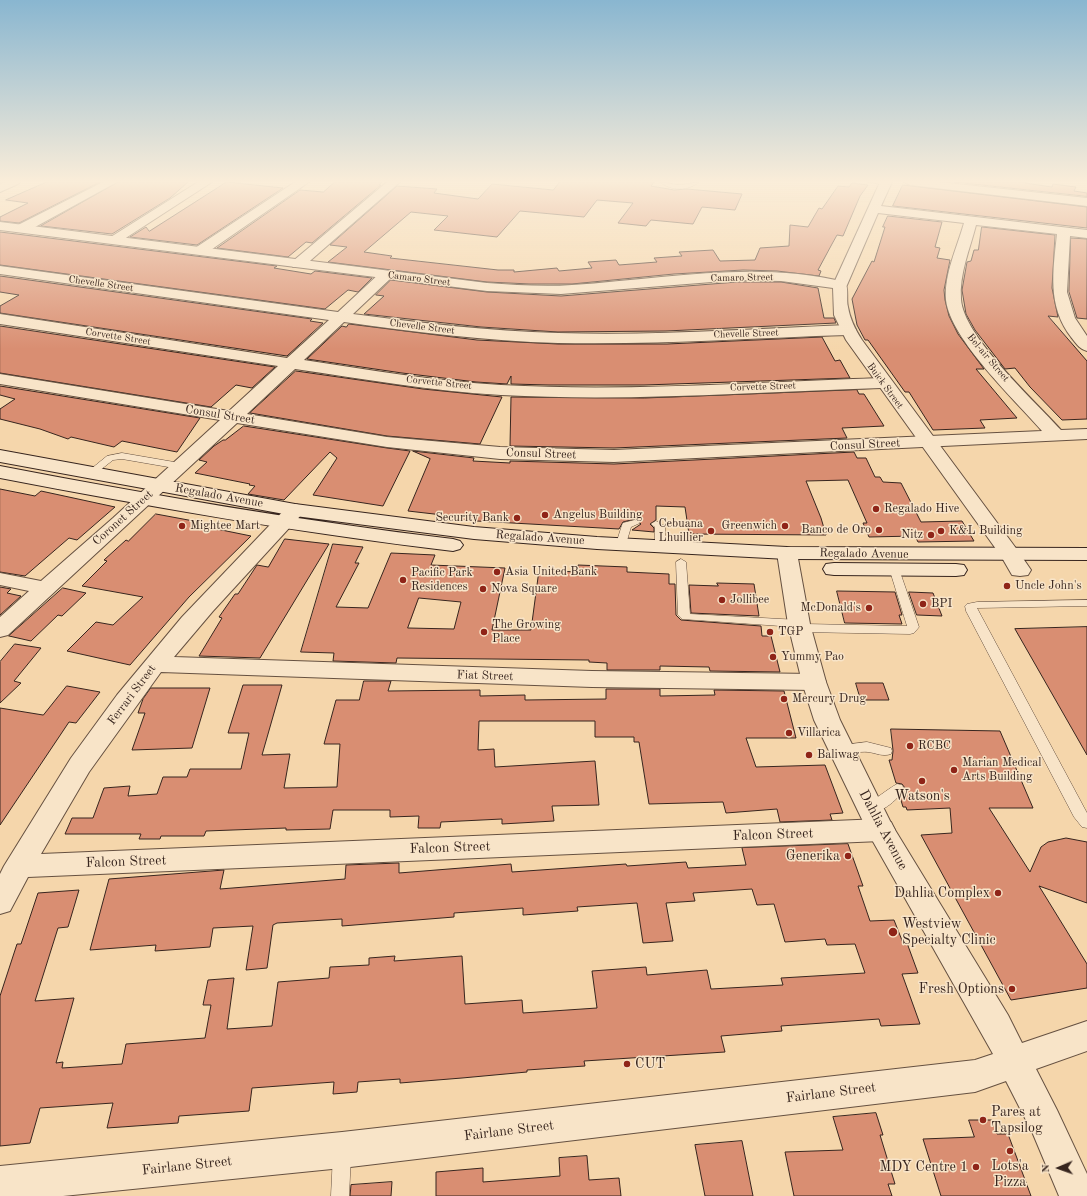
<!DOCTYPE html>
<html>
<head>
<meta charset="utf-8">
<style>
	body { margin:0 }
	#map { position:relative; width:1087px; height:1196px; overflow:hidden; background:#f5d6ab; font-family:"Old Standard TT",serif }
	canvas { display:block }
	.north { position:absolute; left:1039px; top:1148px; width:40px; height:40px; -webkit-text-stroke:3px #f8e4c8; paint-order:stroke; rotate:268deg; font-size:11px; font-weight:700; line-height:16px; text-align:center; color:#37251e }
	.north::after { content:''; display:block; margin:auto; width:14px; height:18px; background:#37251e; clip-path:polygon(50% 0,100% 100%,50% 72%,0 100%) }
</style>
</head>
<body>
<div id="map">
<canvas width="1087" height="1196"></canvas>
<div class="north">N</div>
</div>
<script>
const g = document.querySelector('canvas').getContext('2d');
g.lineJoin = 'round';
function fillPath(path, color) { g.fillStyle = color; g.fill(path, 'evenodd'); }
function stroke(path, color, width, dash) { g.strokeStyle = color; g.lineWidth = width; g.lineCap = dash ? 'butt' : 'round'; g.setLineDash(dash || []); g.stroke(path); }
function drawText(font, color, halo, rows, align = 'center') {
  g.font = font + ' "Old Standard TT",serif'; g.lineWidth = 3; g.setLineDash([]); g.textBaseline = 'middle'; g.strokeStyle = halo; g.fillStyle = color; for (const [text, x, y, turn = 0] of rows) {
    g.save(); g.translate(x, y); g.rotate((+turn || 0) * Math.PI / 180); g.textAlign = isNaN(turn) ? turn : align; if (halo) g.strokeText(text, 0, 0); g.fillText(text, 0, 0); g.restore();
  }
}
const building = new Path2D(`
	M47 182H100L19 223 0 221V217L28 203 6 200Z
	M118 182H188L170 198 112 234 41 226Z
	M227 182 283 188 197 245 130 237 146 227 149 231Z
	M335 182H382L379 185H381L312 243 306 242 288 257 217 248 300 190 323 192Z
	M560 182H654L651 186 674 190 687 189 742 194 735 210 702 207 693 224 651 220 646 226 618 223 633 203 597 200 584 217 520 211 497 237 434 230 448 216 411 212 364 252 392 256 390 258 498 270H514V272L557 268 559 271 592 268 588 262 616 260 619 265 657 262 654 258 682 256 679 252 713 250 720 261 755 260 760 248 789 246 790 225 808 227 819 208 822 209 838 186 849 187 852 183 868 185 860 196 843 236 837 235 832 244 818 270 821 271 819 276 777 271 743 270 674 274 572 284H530L487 282 328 262 347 247 330 245 397 186 437 189 434 193 478 199 492 184 553 190Z
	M954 182H1025V183L1052 187 1053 184 1076 187 1074 191 1087 193V196Z
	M903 185 1087 207V228L893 206Z
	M888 216 942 222 935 247 940 248 937 258 950 260 944 290 945 300 949 316 958 334 984 369H976L1017 418 980 420 985 428 933 430 909 392H905L868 340H865L857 325 852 299 872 261 874 262 885 227H883Z
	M982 227 1055 235 1052 288 1058 317 1048 316 1087 361V419L1062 420 1030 387 1015 368 1005 369 975 330 966 314 962 290 967 262 971 261 974 250H978Z
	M0 232 277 266 274 268 311 274 315 271 372 278 358 292 348 290 325 309 0 265Z
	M1071 238 1087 239V319L1077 318 1069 292Z
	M0 276 312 319 310 321 323 323 287 356 0 313V306L19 295 0 292Z
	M391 280 487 292 561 296 737 282H781L818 288 824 318H834L836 323 666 331 558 332 481 327 364 314 384 296 376 295Z
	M349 324 477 340 558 344H667L822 337 835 361 840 360 850 378 644 385H549L511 384V376L507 384 476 382 402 373 307 359 342 326 346 327Z
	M0 326 275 367 252 388 236 385 211 407 0 373Z
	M296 371 423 389 502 397 480 444 387 436 250 413Z
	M0 386 200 418 177 452 122 441 114 447 71 437 68 439 40 429 0 419V409L15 399 0 395Z
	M857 390 859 394H864L884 426 842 428 847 438 614 448 510 446 511 397 644 398Z
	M244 426 387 448 410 451 383 506 313 495 337 458 330 452 284 500 248 494 255 486 249 485 250 484 195 473 207 462 199 460 214 446 223 440H225Z
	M413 451 474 458 473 461 510 463V461L614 464 854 452 857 458H866L875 477H880L883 482 901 483 921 522 962 521 974 541 918 542 915 536 869 537 863 523H867L848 480 806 481 821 518 826 535 689 534 685 507 656 506V520L650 524 654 528V532L632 530 641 524 635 519 623 522 619 529 459 520 460 517 408 511 430 459Z
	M0 489 35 496 41 491 115 507 77 540 69 538 25 576 0 572Z
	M156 514 199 522 197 525 251 536 189 597 130 665 67 651 96 622 113 625 143 597 82 586 107 561 104 560 126 540 128 541Z
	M285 539 329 544 260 658 199 656 222 618 219 617 235 594H238L257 565 268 567Z
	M333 544 363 547 355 563H359L336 607 368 608 391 553 435 555 431 565 505 568 492 630H531L539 570 577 572 578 565 627 567V572L669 574V584H675L676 615 681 620 761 626 762 636H771L780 672 710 671 709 667 660 666V670H607V663L589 662V660L397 658 396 663 333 661 334 653 301 652ZM419 598 461 602 454 629 408 628Z
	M717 583 754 584 759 616 691 613 689 585 718 586Z
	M0 587 11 589 7 593 21 596 0 615Z
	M63 588 86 593 62 616 58 615 31 641 9 636Z
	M837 591 895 592 902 615H899L902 624 845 623Z
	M909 592 933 593 942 616 917 615Z
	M1087 627V755L1015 629Z
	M15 644 41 648 14 681 21 683 0 703V662Z
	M364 681H391L388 691 480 690V696L525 695V700L606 699V689H660V696L715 695 714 690 784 691 796 738H746L756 767 825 765 843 813 830 814 832 820 780 822 777 809 726 813 723 802 649 804 639 742H634V737H595V721H479L478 750 494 749 495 767 595 761 599 805 552 806 554 821 502 824V819L441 822 440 828H418L419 816 390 817V810H333L330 829 286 830V828L206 831 204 836H161L160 839H139L141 834H65L72 818H93L104 788 130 786 128 796 157 794 163 777H187L190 769H241L249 733H228L243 685H282L262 755 290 754 284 788 337 787 340 744H324L336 700H359Z
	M856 683H883L889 700H861Z
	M67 686 100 692 76 723 69 722 0 825V708L43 715Z
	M151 688H210L192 748 132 750 145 713H138L143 699Z
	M891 729 1000 731 1033 808H989L1030 872 1041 847 1048 842 1066 838 1087 842V903L1039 886 1087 964V988L1011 1000 921 835 952 833 950 808 907 810 906 807H903L900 797 905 788 902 784 896 783 889 760H892L893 751Z
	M848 844 863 886H858L870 921 894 920 903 943H907L918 973 902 974 920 1024 881 1026 879 1019 781 1026 782 1031 721 1036 725 1052 584 1061 585 1066 527 1070V1072L462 1078 400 1083V1079L358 1082 357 1092 333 1094 334 1082 252 1088 249 1111 179 1116 178 1123 107 1128 113 1103 40 1108 30 1143 0 1146V996L17 944H21L38 893 79 890 68 927 58 928 35 1001 74 998 56 1063 63 1062 62 1068 122 1064 126 1044 205 1038 211 1005H203L208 980 234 978 227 1029 272 1026 278 982 329 978 330 967 369 965V958L395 956 394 961 462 956 465 1004 522 1000 523 1013 597 1008 592 971 646 967 647 975 707 970 711 989 783 985 781 978 865 973 855 944 827 945 825 939 785 942 774 904 757 905 752 889 693 893 695 901 666 903 673 941 643 943 637 903 577 907 578 911 523 915V908L454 913V917L342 926V919L277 923 273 925 267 968 246 970 253 926 213 928 210 947 155 951 156 945 90 950 109 879 224 870 220 889 345 879 346 865 399 863V873L511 864 512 872 626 864 627 866 686 862 688 868 746 865 742 848Z
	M876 1113 883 1135H880L895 1184H888L892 1196H794L785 1152 843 1150 833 1117Z
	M969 1120H992L997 1134H1008L1031 1196H941L923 1139 974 1137Z
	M742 1141 753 1196H705L695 1145Z
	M587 1156 589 1180 619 1178 621 1196H436V1172L483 1168V1182L560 1176 559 1158Z
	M392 1182 391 1196H350L351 1185Z`);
fillPath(building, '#d98e72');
stroke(building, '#37251e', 1);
const service = new Path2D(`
	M660 182 680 185 699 182C689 191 670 191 660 182Z
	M868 182H888L889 183 886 185Z
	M122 453 180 463 185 466 180 469 122 459 113 460 94 475 91 476 86 473 107 456Z
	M635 520 640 523 631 527 626 544 625 546H617L616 544 622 525 623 523Z
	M656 521 665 526V546L660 549 655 546V527L651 524Z
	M681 559 686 562 690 614 799 620 803 621 804 624 907 626 890 571 891 569H899L919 627 914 633 910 634 800 632 796 631 795 627 682 619 678 615 676 562Z
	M1087 600V606L977 608 1087 813V828L1082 827 1074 817 966 611 965 606 967 604 977 602Z
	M867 742 891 748 892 751 891 754C883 757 876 753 868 752 858 751 847 755 836 752L835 749 836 746Z
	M897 784 902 785 904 789C898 800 879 816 866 812L864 808C866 805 894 785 897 784Z
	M342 1146 348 1149 351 1155 349 1196H331L333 1155 336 1149Z`);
const minor = new Path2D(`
	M5 182H20L18 184 0 192V184Z
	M103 182H117L26 232H16L15 229 16 226Z
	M198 182H212L118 243H108L106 240Z
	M295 182H309L205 254H195L193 251 195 248Z
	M387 182H400L303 267H293L291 264 293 261Z
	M880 182H892L881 206 1087 230V238L1070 236 1067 292 1075 318 1087 336V351C1079 349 1076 343 1071 337 1047 306 1053 271 1057 234L976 225C970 249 959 274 961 299 963 336 1035 401 1061 430L1087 429V439L614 462 500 459 387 447 237 423 8 635 0 637V617L29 591 0 585V573L41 581 113 518 220 420 0 384V374L229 411 278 366 0 324V314L287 358 329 320 0 274V266L338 312 381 272H391L393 275 391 278 353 314C421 323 489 331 558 333 654 336 751 329 848 325L853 327 856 330 853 333 848 335C751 338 655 345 558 343 486 341 415 332 344 322L304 360C369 370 435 381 501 385 628 392 756 382 882 378L888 379 890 383 888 387 882 388C756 392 628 402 501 395 432 391 363 379 295 369L247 414 387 437 500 447 614 450 1042 431C1016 401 950 339 946 300 944 274 957 248 964 223L878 213 847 285 845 288H835L833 285Z
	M904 182H939L1087 198V206L910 185Z
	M295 504 302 506 305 510 302 514 213 611 174 657 592 671 814 674 823 676 826 682 823 688 814 690 592 687 161 672 89 772 41 854 881 819 891 822 895 830 891 838 881 841 28 877 10 911 0 914V874L4 866 71 758 117 695 182 617 288 506Z`);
const tertiary = new Path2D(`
	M0 222 487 283C515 285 544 287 572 285 662 279 756 260 845 282 849 288 846 300 848 307 850 319 855 329 862 340L1018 551 1031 570 1028 575 1020 576 1012 575 1001 556 846 340 834 315 833 288 781 281 737 280 561 294 487 291 0 230Z
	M787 547 794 549 797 553 810 624 826 682 840 720 892 825 1008 1015 1022 1043 1087 1021V1051L1036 1069 1057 1110 1087 1174V1196H1059L1033 1134 1006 1081 975 1092 342 1168 63 1196H0V1166L342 1132 975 1060 993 1054 871 838 814 720 802 682 788 624 777 553 780 549Z`);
const secondary = new Path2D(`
	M0 450 295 504 474 527 597 537 787 547 1087 548V560L787 559 597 549 474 539 295 516 0 462Z
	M0 466C150 495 301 521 453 539L460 541 463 545 460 549 453 551C301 533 150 507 0 478Z
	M834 563 956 564 964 565 967 570 964 575 956 576 834 575 826 574 823 569 826 564Z`);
stroke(service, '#665141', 1);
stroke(minor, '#665141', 2);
stroke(tertiary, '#665141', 2);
stroke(secondary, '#37251e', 2);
fillPath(service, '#f8e4c8');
fillPath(minor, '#f8e4c8');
fillPath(tertiary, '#f8e4c8');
fillPath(secondary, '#f8e4c8');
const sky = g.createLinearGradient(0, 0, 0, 349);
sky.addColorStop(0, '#89b6d0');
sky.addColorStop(0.52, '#faedd9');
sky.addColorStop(1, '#faedd900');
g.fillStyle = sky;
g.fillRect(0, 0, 1087, 349);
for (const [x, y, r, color] of [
	[876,509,4,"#8f2418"],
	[545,515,4,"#8f2418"],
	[517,518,4,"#8f2418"],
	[182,526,4,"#8f2418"],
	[785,526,4,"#8f2418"],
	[879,530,4,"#8f2418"],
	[711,531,4,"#8f2418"],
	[941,531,4,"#8f2418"],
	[931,535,4,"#8f2418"],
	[497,572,4,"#8f2418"],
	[403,580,4,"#8f2418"],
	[1007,586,4,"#8f2418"],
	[483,589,4,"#8f2418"],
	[722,600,4,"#8f2418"],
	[923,604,4,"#8f2418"],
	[869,608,4,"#8f2418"],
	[484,632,4,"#8f2418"],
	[770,632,4,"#8f2418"],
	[773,657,4,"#8f2418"],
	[784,699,4,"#8f2418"],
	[789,733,4,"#8f2418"],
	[910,746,4,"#8f2418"],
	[809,755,4,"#8f2418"],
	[954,770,4,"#8f2418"],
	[922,781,4,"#8f2418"],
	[848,856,4,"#8f2418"],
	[998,893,4,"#8f2418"],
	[893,932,5,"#8f2418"],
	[1012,989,4,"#8f2418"],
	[627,1064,4,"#8f2418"],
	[983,1120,4,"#8f2418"],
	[1010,1151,4,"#8f2418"],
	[976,1167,4,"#8f2418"]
]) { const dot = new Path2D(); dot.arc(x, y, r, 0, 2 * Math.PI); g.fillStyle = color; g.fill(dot); stroke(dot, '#f8e4c8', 1.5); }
drawText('10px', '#37251e', '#f8e4c8', [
	["Camaro Street",742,278,-1],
	["Camaro Street",419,279,7],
	["Chevelle Street",101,284,8],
	["Chevelle Street",422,327,7],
	["Chevelle Street",746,334,-2],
	["Corvette Street",118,337,9],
	["Bel-air Street",988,358,50],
	["Corvette Street",439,383,6],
	["Buick Street",885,386,54],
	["Corvette Street",763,387,-2]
]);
drawText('12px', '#37251e', '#f8e4c8', [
	["Consul Street",220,415,9],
	["Consul Street",865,445,-3],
	["Consul Street",541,454,2],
	["Regalado Avenue",219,496,10],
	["Coronet Street",123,518,-42],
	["Regalado Avenue",540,538,4],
	["Regalado Avenue",864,554,1],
	["Fiat Street",485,676,2],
	["Ferrari Street",132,695,-53]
]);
drawText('12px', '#37251e', '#f8e4c8', [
	["Regalado Hive",884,509],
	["Angelus Building",553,515],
	["Security Bank",509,518,"right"],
	["Cebuana",703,524,"right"],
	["Lhuillier",703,538,"right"],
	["Mightee Mart",190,526],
	["Greenwich",777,526,"right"],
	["Banco de Oro",871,530,"right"],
	["K&L Building",949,531],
	["Nitz",923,535,"right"],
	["Asia United Bank",505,572],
	["Pacific Park",411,573],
	["Residences",411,587],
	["Uncle John's",1015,586],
	["Nova Square",491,589],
	["Jollibee",730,600],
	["BPI",931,604],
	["McDonald's",861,608,"right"],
	["The Growing",492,625],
	["Place",492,639],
	["TGP",778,632],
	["Yummy Pao",781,657],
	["Mercury Drug",792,699],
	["Villarica",797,733],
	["RCBC",918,746],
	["Baliwag",817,755],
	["Marian Medical",962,763],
	["Arts Building",962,777]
], 'left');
drawText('14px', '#37251e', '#f8e4c8', [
	["Watson's",922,796,"center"],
	["Generika",840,856],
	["Dahlia Complex",990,893],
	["Westview",902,924,"left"],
	["Specialty Clinic",902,940,"left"],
	["Fresh Options",1004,989],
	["CUT",635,1064,"left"],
	["Pares at",991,1112,"left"],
	["Tapsilog",991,1128,"left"],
	["Lots'a",1010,1166,"center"],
	["Pizza",1010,1182,"center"],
	["MDY Centre 1",968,1167]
], 'right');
drawText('14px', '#37251e', '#f8e4c8', [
	["Dahlia Avenue",883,830,62],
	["Falcon Street",773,835,-2],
	["Falcon Street",450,848,-2],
	["Falcon Street",126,862,-2],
	["Fairlane Street",831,1093,-7],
	["Fairlane Street",509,1131,-7],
	["Fairlane Street",187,1166,-6]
]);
</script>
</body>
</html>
